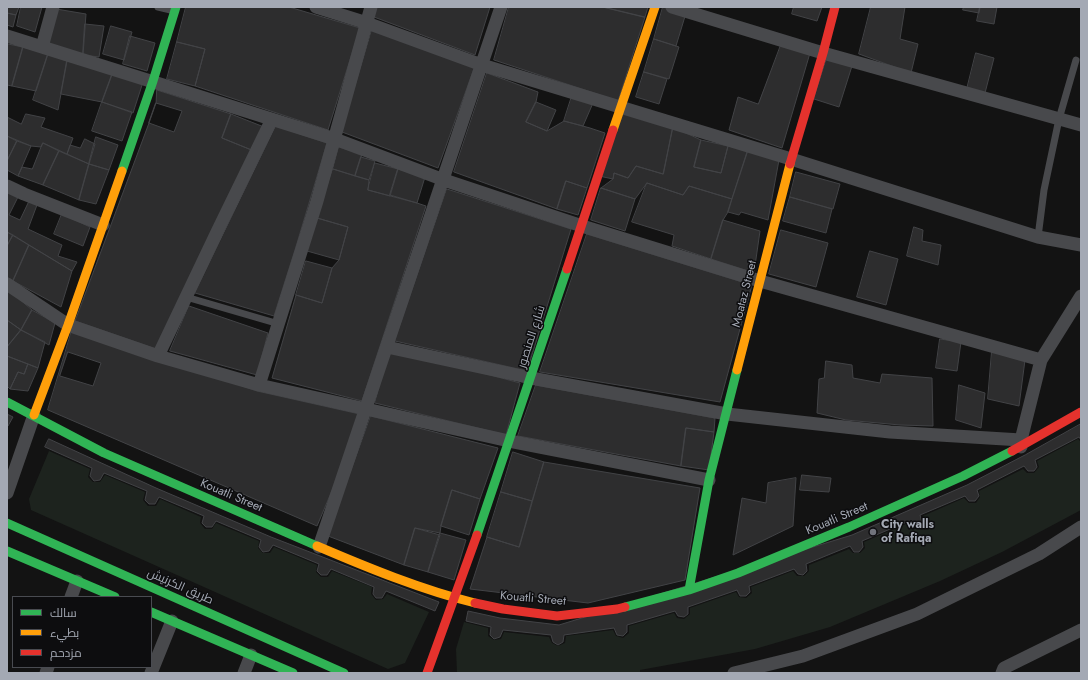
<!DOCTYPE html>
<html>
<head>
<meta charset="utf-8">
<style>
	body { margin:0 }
	#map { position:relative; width:1088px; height:680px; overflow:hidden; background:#131313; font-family:Jost,Cairo,sans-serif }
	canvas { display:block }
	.frame { position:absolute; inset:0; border:8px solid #a4a9b4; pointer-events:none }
	.legend { position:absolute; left:12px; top:596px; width:140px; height:72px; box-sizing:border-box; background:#0d0d0f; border:1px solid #494b51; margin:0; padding:5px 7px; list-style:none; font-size:12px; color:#a4a9b4 }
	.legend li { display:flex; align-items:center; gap:8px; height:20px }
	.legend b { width:20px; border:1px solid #494b51 }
</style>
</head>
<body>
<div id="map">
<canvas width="1088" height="680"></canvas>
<div class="frame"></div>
<ul class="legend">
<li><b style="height:5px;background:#30b455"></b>سالك</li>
<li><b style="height:5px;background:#ff9f0a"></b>بطيء</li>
<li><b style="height:5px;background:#e5322d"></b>مزدحم</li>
</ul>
</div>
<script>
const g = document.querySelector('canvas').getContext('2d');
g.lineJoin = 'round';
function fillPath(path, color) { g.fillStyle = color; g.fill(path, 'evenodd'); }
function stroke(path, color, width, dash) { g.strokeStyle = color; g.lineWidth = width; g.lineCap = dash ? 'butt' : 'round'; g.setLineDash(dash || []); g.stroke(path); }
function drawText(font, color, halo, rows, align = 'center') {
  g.font = font + ' Jost,Cairo,sans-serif'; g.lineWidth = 3; g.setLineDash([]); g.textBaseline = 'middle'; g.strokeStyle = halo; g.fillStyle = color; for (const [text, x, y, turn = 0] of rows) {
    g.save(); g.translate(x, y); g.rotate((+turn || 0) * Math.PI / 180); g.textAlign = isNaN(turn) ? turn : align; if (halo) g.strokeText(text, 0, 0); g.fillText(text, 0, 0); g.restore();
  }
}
fillPath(new Path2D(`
	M1078 439 1081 442V510L1002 552 940 581 830 627 755 649 640 670V673H457L456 649 464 622 488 628V636L494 640 501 639 504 632 549 637 552 643 558 646 565 643 566 636 613 630 616 636 623 638 629 633V626L674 613 677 618 684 619 690 614V608L736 592 739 597 746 598 752 593 751 587 793 571 797 576H804L809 571V565L849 549 853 553H860L865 548 864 542 908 523 912 529H919L924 524 923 516 964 498 969 503H976L980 497 979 491 1023 469 1027 473H1034L1039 467 1037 461Z
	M49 451 90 469 88 477 93 482H100L105 475 145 492 143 500 148 506H156L160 499 201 517 200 523 205 529H212L216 523 259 541 258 548 263 553H270L274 547 317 565 316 572 321 577H328L332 571 372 587 371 594 376 600 383 599 387 594 429 612 405 663 388 669 31 510 29 499Z`), '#1d231e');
const building = new Path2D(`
	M7 7H19L16 15 7 13Z
	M21 7H42L35 32 17 26Z
	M186 7H289L360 28 328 130 195 86 205 49 177 42Z
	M377 7H490L475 55 374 17Z
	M509 7H603L645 17 618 101 494 60Z
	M603 7H648L645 17Z
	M663 7 686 13 676 46 654 39Z
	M794 7H822L817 21 792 14Z
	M871 7H905L900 39 918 44 911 73 859 54Z
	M964 7H980L979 13 963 10Z
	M980 7H997L994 24 977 21Z
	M56 9 86 14 83 55 49 44Z
	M7 13 16 15 13 27 7 25Z
	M85 24 104 26 99 57 83 55Z
	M111 26 132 32 124 60 103 54Z
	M372 30 476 63 438 168 342 132Z
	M130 36 155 43 147 71 123 64Z
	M654 39 679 47 669 79 644 72Z
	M177 42 205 49 195 86 167 79Z
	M8 44 23 47 12 86 7 85V46Z
	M781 45 810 53 782 148 729 130 738 97 758 104Z
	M23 47 48 54 36 91 12 86Z
	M976 53 994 58 985 93 967 89Z
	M48 54 67 61 58 110 33 100Z
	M827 58 852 66 839 107 814 99Z
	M67 61 113 72 102 102 61 94Z
	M113 72 143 82 133 113 102 102Z
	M644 72 667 79 659 104 636 97Z
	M487 73 538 92 536 102 526 122 547 131 564 121 590 128 605 133 587 188 566 181 557 209 454 172Z
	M157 90 231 114 222 138 254 151 156 349 75 321 149 123 156 103Z
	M572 96 593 103 583 126 564 121Z
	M102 102 132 112 122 141 92 131Z
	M536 102 556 110 547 131 526 122Z
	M156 103 182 111 174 132 149 123Z
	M625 108 673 127 663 174 636 166 628 178 614 173 613 179 599 176Z
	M26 114 45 118 41 127 73 138 67 154 43 143 41 147 31 146 7 136V117L21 124Z
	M231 114 264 127 254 151 222 138Z
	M276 126 327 143 295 250 274 316 195 293Z
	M673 127 701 140 694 167 721 173 728 146 748 150 732 199 689 186 683 195 647 183 635 199 601 188 613 179 614 173 628 178 636 166 663 174Z
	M7 136 17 141 7 161Z
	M96 137 118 145 109 170 89 164Z
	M85 139 95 144 89 164 67 154 70 145 80 148Z
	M701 140 728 146 721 173 694 167Z
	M17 141 31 146 18 176 7 170V161Z
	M43 143 59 151 43 185 18 176 22 167 32 169Z
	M339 147 362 154 355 176 333 169Z
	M748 150 779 160 768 220 741 212 739 215 728 212Z
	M59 151 89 164 79 200 43 185Z
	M361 157 375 161 369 180 355 176Z
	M375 163 398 169 390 196 368 190Z
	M89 164 109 170 96 204 79 200Z
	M333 169 369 180 368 190 417 203 426 206 362 401 272 378 296 295 322 303 332 268 339 260 348 227 317 218Z
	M398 169 425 177 417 203 390 195Z
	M796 172 840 184 833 209 790 197Z
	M566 181 587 188 578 215 557 209Z
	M647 183 683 195 689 186 732 199 728 212 723 220 711 259 672 246 674 235 632 222Z
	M601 188 635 199 625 231 591 220Z
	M447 189 571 229 527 371 395 341Z
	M7 192 18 197 9 215 20 220 29 201 37 205 28 229 62 245 58 256 77 262 72 271 7 232Z
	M790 197 832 209 826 233 783 221Z
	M62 214 90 227 83 246 54 234Z
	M317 218 348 227 339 260 307 251Z
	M723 220 760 231 754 273 711 259Z
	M914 227 923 230 922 241 941 245 938 265 907 256Z
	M781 230 828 243 816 287 769 274Z
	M7 232 13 235 7 246Z
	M587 234 752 285 720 402 540 372Z
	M13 235 29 245 13 281 7 277V246Z
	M29 245 72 271 61 307 13 281Z
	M870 251 898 259 886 305 857 297Z
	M306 261 332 268 322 303 296 295Z
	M9 290 32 310 21 330 7 320V293Z
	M189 306 268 333 257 375 170 351Z
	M32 310 55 323 49 345 21 330Z
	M7 320 21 330 7 347Z
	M73 327 257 391 364 415 317 526 48 410Z
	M21 330 45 342 38 368 7 356V347Z
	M940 339 961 342 957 371 936 368Z
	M391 348 520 383 506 435 375 403Z
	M992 351 1025 360 1019 406 988 399Z
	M68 352 101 363 93 386 60 376Z
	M7 356 28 364 24 374 18 372 10 389 7 386Z
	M826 361 852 365 853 378 880 383 882 374 932 378 933 426 900 425 846 420 817 413 819 379 824 378Z
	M28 364 38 368 28 391 10 389 18 372 24 374Z
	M536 385 715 418 714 432 686 428 681 466 518 436Z
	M959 385 985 393 981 428 956 420Z
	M7 414 13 417 8 426 7 425Z
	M371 416 498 448 480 499 452 490 441 526 440 533 415 528 404 565 328 536Z
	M1081 424V440L1079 437 1035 460 1037 467 1034 471H1028L1024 466 977 490 979 496 975 501H969L965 496 920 515 922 523 918 527H913L909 521 862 541 863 547 859 552H854L850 546 806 564 807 571 803 575 798 574 794 569 749 586 750 592 746 596H740L737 590 688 607V614L684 617 678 616 675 611 627 625V632L623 636 617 635 614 628 564 635 563 642 558 645 553 642 551 635 503 630 500 637 494 639 490 635 491 627 466 621 468 611 500 618 559 625 852 535 967 485 1025 455Z
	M686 428 714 432 709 470 681 466Z
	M49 439 156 488 271 537 439 602 435 611 386 591 382 598H376L373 594 374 587 331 569 327 575H321L317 571 319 564 273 545 269 551 263 552 259 547 261 540 216 521 212 527H206L202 523 204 516 159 497 155 504H149L145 500 147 491 104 473 100 480 94 481 90 476 92 468 45 447Z
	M513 452 544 462 532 501 501 492Z
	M544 462 700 488 685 580 588 603 470 589 487 537 519 547Z
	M802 475 831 478 829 492 800 490Z
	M796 478 793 526 733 555 742 498 766 503 768 483Z
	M452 490 480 499 469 535 441 526Z
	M501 492 532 501 519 547 487 537Z
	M415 528 440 535 428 572 404 565Z
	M440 533 466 540 454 580 428 572Z`);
fillPath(building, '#2d2d2e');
stroke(building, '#424346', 1);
stroke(new Path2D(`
	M158 7 175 11
	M1038 237 1044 190 1059 119 1076 60
	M186 297 279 324`), '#48494c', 7);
stroke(new Path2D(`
	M316 7 367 23 482 65 791 159 1038 237 1081 245
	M672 7 823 53 1081 125
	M7 36 335 139 444 180 582 226 760 281 1041 360
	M42 47 53 7
	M7 186 24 194 103 225
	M7 284 68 325 158 356 259 385 509 441 709 480
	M387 347 531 378 727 414 890 432 1021 440
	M158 356 217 232 272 119
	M259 385 317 201 371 7
	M1021 447V440L1041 360 1081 296
	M7 493 34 415
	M319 547 501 7
	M71 597 77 581
	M46 673 48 667
	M151 673 172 621
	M244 673 251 655
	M734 673 803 656 917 614 1039 554 1081 527
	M1002 673 1004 668 1081 630`), '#48494c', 13);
stroke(new Path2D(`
	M122 171 153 81 176 7
	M7 402 104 453 317 546
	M7 523 344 673
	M477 535 567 269
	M7 551 115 597
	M689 590 709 480 737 370
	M625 607 689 590 738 573 849 527 963 476 1012 451
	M151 612 293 673`), '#30b455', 9);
stroke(new Path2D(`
	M613 130 655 7
	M737 370 790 164
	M34 415 68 325 122 171
	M317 546C366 567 422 590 475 603`), '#ff9f0a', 9);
stroke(new Path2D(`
	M790 164 823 53 835 7
	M567 269 613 130
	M1012 451 1081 412
	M475 603 503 609 557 616 617 609 625 607
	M427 673 477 535`), '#e5322d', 9);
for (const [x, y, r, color] of [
	[873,532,4,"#71747c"]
]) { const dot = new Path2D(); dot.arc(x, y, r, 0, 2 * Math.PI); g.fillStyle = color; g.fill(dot); stroke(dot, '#0d0d0f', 1.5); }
drawText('12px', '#a4a9b4', '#0d0d0f', [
	["Moataz Street",745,294,-76],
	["شارع المنصور",532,337,-72],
	["Kouatli Street",231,496,23],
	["Kouatli Street",837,519,-23],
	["طريق الكرنيش",180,587,24],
	["Kouatli Street",533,599,5]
]);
drawText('bold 12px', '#a4a9b4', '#0d0d0f', [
	["City walls",881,525],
	["of Rafiqa",881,539]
], 'left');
</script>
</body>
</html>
